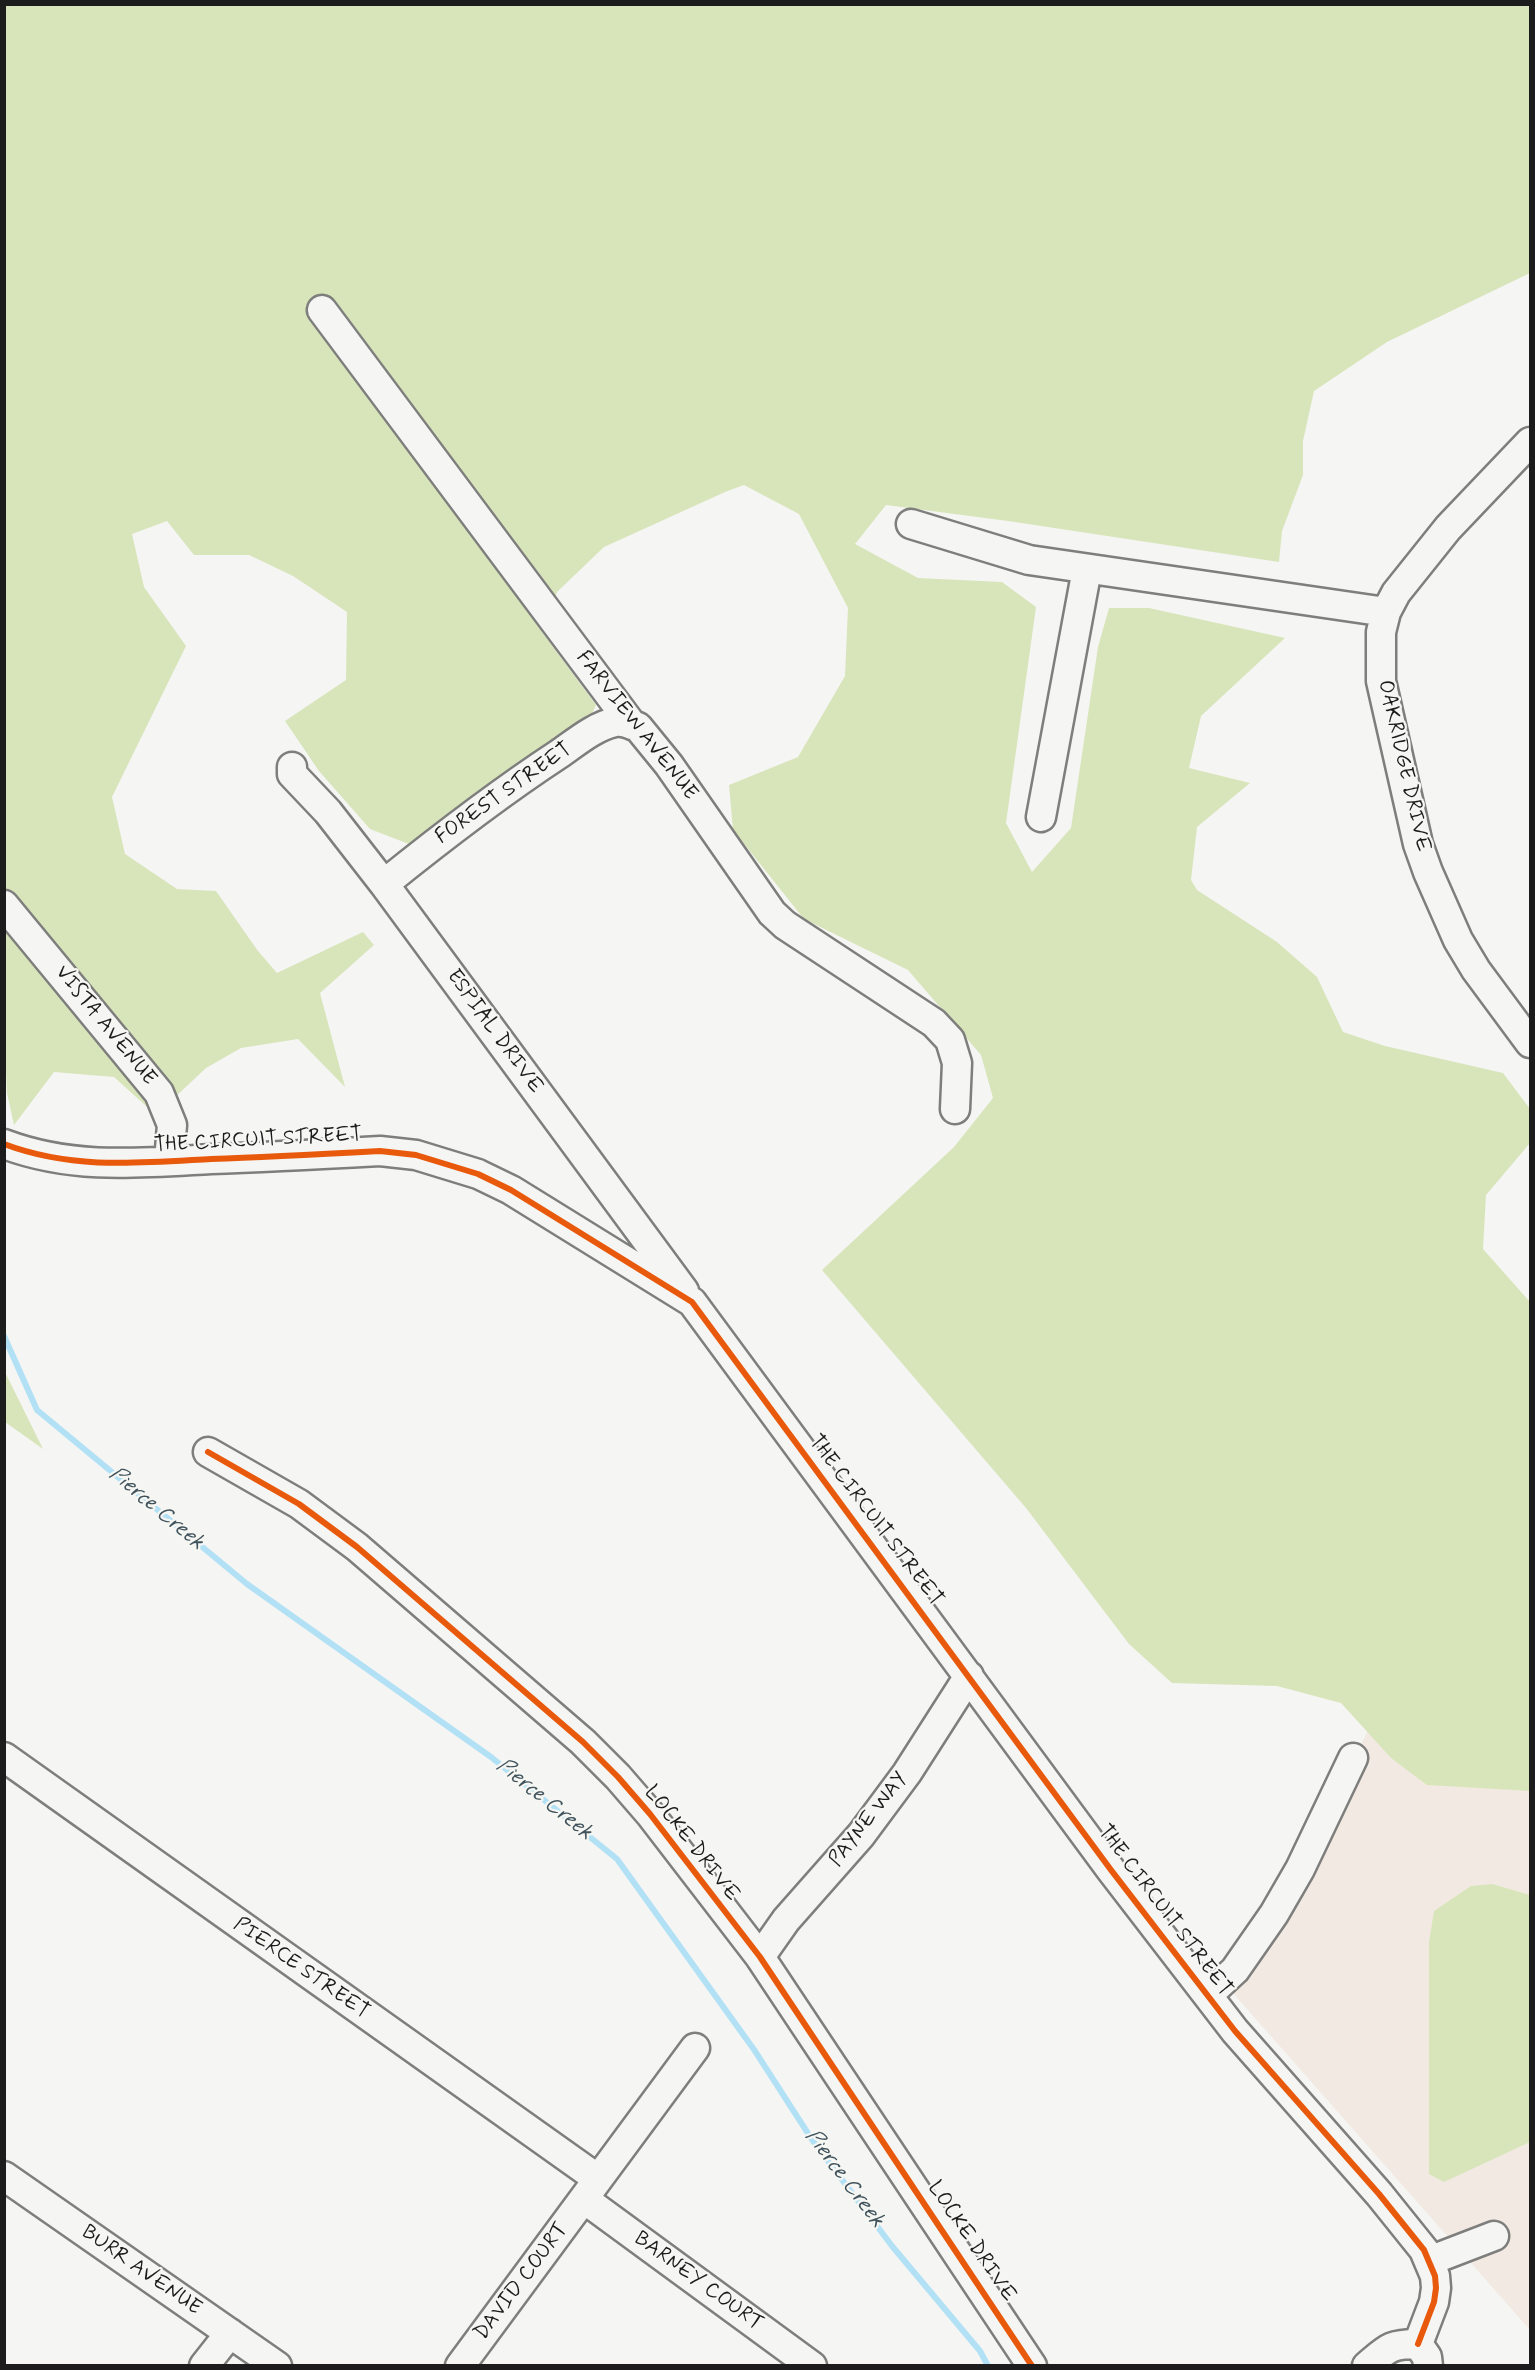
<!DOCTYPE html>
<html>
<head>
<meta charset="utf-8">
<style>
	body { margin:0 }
	#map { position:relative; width:1535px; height:2370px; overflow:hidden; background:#f5f5f3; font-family:Mynerve,sans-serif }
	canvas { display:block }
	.frame { position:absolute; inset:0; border:6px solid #1c1c1c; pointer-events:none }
</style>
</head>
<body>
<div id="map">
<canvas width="1535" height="2370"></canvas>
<div class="frame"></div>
</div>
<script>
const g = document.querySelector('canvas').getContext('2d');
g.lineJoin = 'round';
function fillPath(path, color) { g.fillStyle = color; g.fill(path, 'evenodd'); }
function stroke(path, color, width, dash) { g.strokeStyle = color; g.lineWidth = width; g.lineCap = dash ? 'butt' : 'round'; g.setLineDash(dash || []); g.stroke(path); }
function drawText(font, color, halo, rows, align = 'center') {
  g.font = font + ' Mynerve,sans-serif'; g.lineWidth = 4.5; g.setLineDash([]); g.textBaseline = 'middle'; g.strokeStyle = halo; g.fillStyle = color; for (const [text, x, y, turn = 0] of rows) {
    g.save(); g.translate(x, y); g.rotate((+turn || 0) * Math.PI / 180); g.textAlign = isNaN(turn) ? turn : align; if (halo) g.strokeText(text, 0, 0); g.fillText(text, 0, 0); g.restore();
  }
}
fillPath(new Path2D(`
	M1371 1725 1530 1752V2330L1232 1992Z`), '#f2eae2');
fillPath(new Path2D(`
	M5 5H1530V273L1387 342 1314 391 1303 441V475L1282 531 1279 562 1008 521 886 505 855 544 918 578 1002 582 1036 607 1006 823 1032 872 1071 828 1098 647 1109 608H1149L1285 638 1201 716 1189 768 1250 783 1197 827 1191 880 1197 890 1277 942 1317 977 1343 1032 1385 1046 1503 1073 1530 1109V1143L1486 1195 1483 1249 1530 1302V1791L1427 1785 1391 1758 1341 1703 1277 1686 1172 1683 1129 1644 1026 1508 822 1270 954 1147 993 1098 981 1055 908 970 804 919 733 830 729 785 798 757 845 676 848 608 799 514 744 485 725 492 604 547 557 592 542 632 596 705 587 724 409 844 370 829 319 771 285 721 346 680 347 612 293 576 249 555H194L167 521 132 534 144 587 186 646 112 797 125 854 177 889 216 891 258 951 277 973 363 932 374 945 320 993 345 1087 298 1039 241 1048 206 1068 156 1115 114 1077 54 1072 14 1125 7 1093 5 1048Z
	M5 1372 43 1449 5 1422Z
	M1492 1884 1530 1895V2142L1444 2182 1429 2174V1942L1434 1911 1471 1886Z`), '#d8e5bb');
stroke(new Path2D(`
	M4 1336 37 1410 247 1584 491 1757 617 1859 755 2051 813 2141 892 2246 980 2351 988 2366`), '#b2e1f6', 6);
const minor = new Path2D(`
	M322 310 632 725 638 727 669 765 772 913 785 925 934 1023 950 1040 957 1063 955 1109
	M1530 442 1448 528 1396 593 1386 612 1381 632V681L1418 844 1428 872 1458 940 1476 970 1530 1043
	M911 524 1029 560 1386 612
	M292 767V774L328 812 384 884 684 1291
	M1041 817 1087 569
	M384 884C441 838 498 794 559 754 575 743 595 726 615 722 621 721 626 722 632 725
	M4 905 159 1093 172 1125 169 1161
	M4 1144C73 1170 140 1163 211 1159 268 1157 324 1154 380 1151L416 1155 478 1174 511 1190 692 1302 1111 1870 1235 2031 1379 2194 1424 2250 1435 2276 1436 2288 1434 2302 1418 2344
	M208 1452 299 1504 357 1547 583 1742 618 1777 650 1814 760 1957 1032 2366
	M4 1757 598 2179
	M760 1957 786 1920 861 1835 907 1773 969 1676
	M1208 1995 1235 1970 1274 1914 1300 1869 1353 1758
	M4 2176 277 2366
	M584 2199 812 2366
	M1429 2261 1494 2236
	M1418 2344 1427 2357 1428 2366
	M204 2366 230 2333
	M460 2366 695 2048
	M1367 2366C1388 2348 1390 2344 1418 2344`);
stroke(minor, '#7e7e7d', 33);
stroke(minor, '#f5f5f3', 28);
stroke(new Path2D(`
	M4 1144C73 1170 140 1163 211 1159 268 1157 324 1154 380 1151L416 1155 478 1174 511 1190 692 1302 1111 1870 1235 2031 1379 2194 1424 2250 1435 2276 1436 2288 1434 2302 1418 2344
	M208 1452 299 1504 357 1547 583 1742 618 1777 650 1814 760 1957 1032 2366`), '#e8590c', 6);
drawText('21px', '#1c1c1c', '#f6f6f2', [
	["FARVIEW AVENUE",636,726,52],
	["OAKRIDGE DRIVE",1403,766,77],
	["FOREST STREET",504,794,-35],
	["VISTA AVENUE",105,1026,51],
	["ESPIAL DRIVE",494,1032,54],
	["THE CIRCUIT STREET",258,1141,-3],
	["THE CIRCUIT STREET",875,1521,53],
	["PAYNE WAY",869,1820,-52],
	["LOCKE DRIVE",691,1844,52],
	["THE CIRCUIT STREET",1164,1911,53],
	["PIERCE STREET",301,1969,35],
	["LOCKE DRIVE",971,2242,56],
	["BURR AVENUE",141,2271,35],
	["DAVID COURT",522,2282,-53],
	["BARNEY COURT",698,2282,36]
]);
drawText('italic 22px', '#41545e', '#f6f6f2', [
	["Pierce Creek",156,1509,40],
	["Pierce Creek",544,1800,39],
	["Pierce Creek",844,2179,53]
]);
</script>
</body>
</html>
